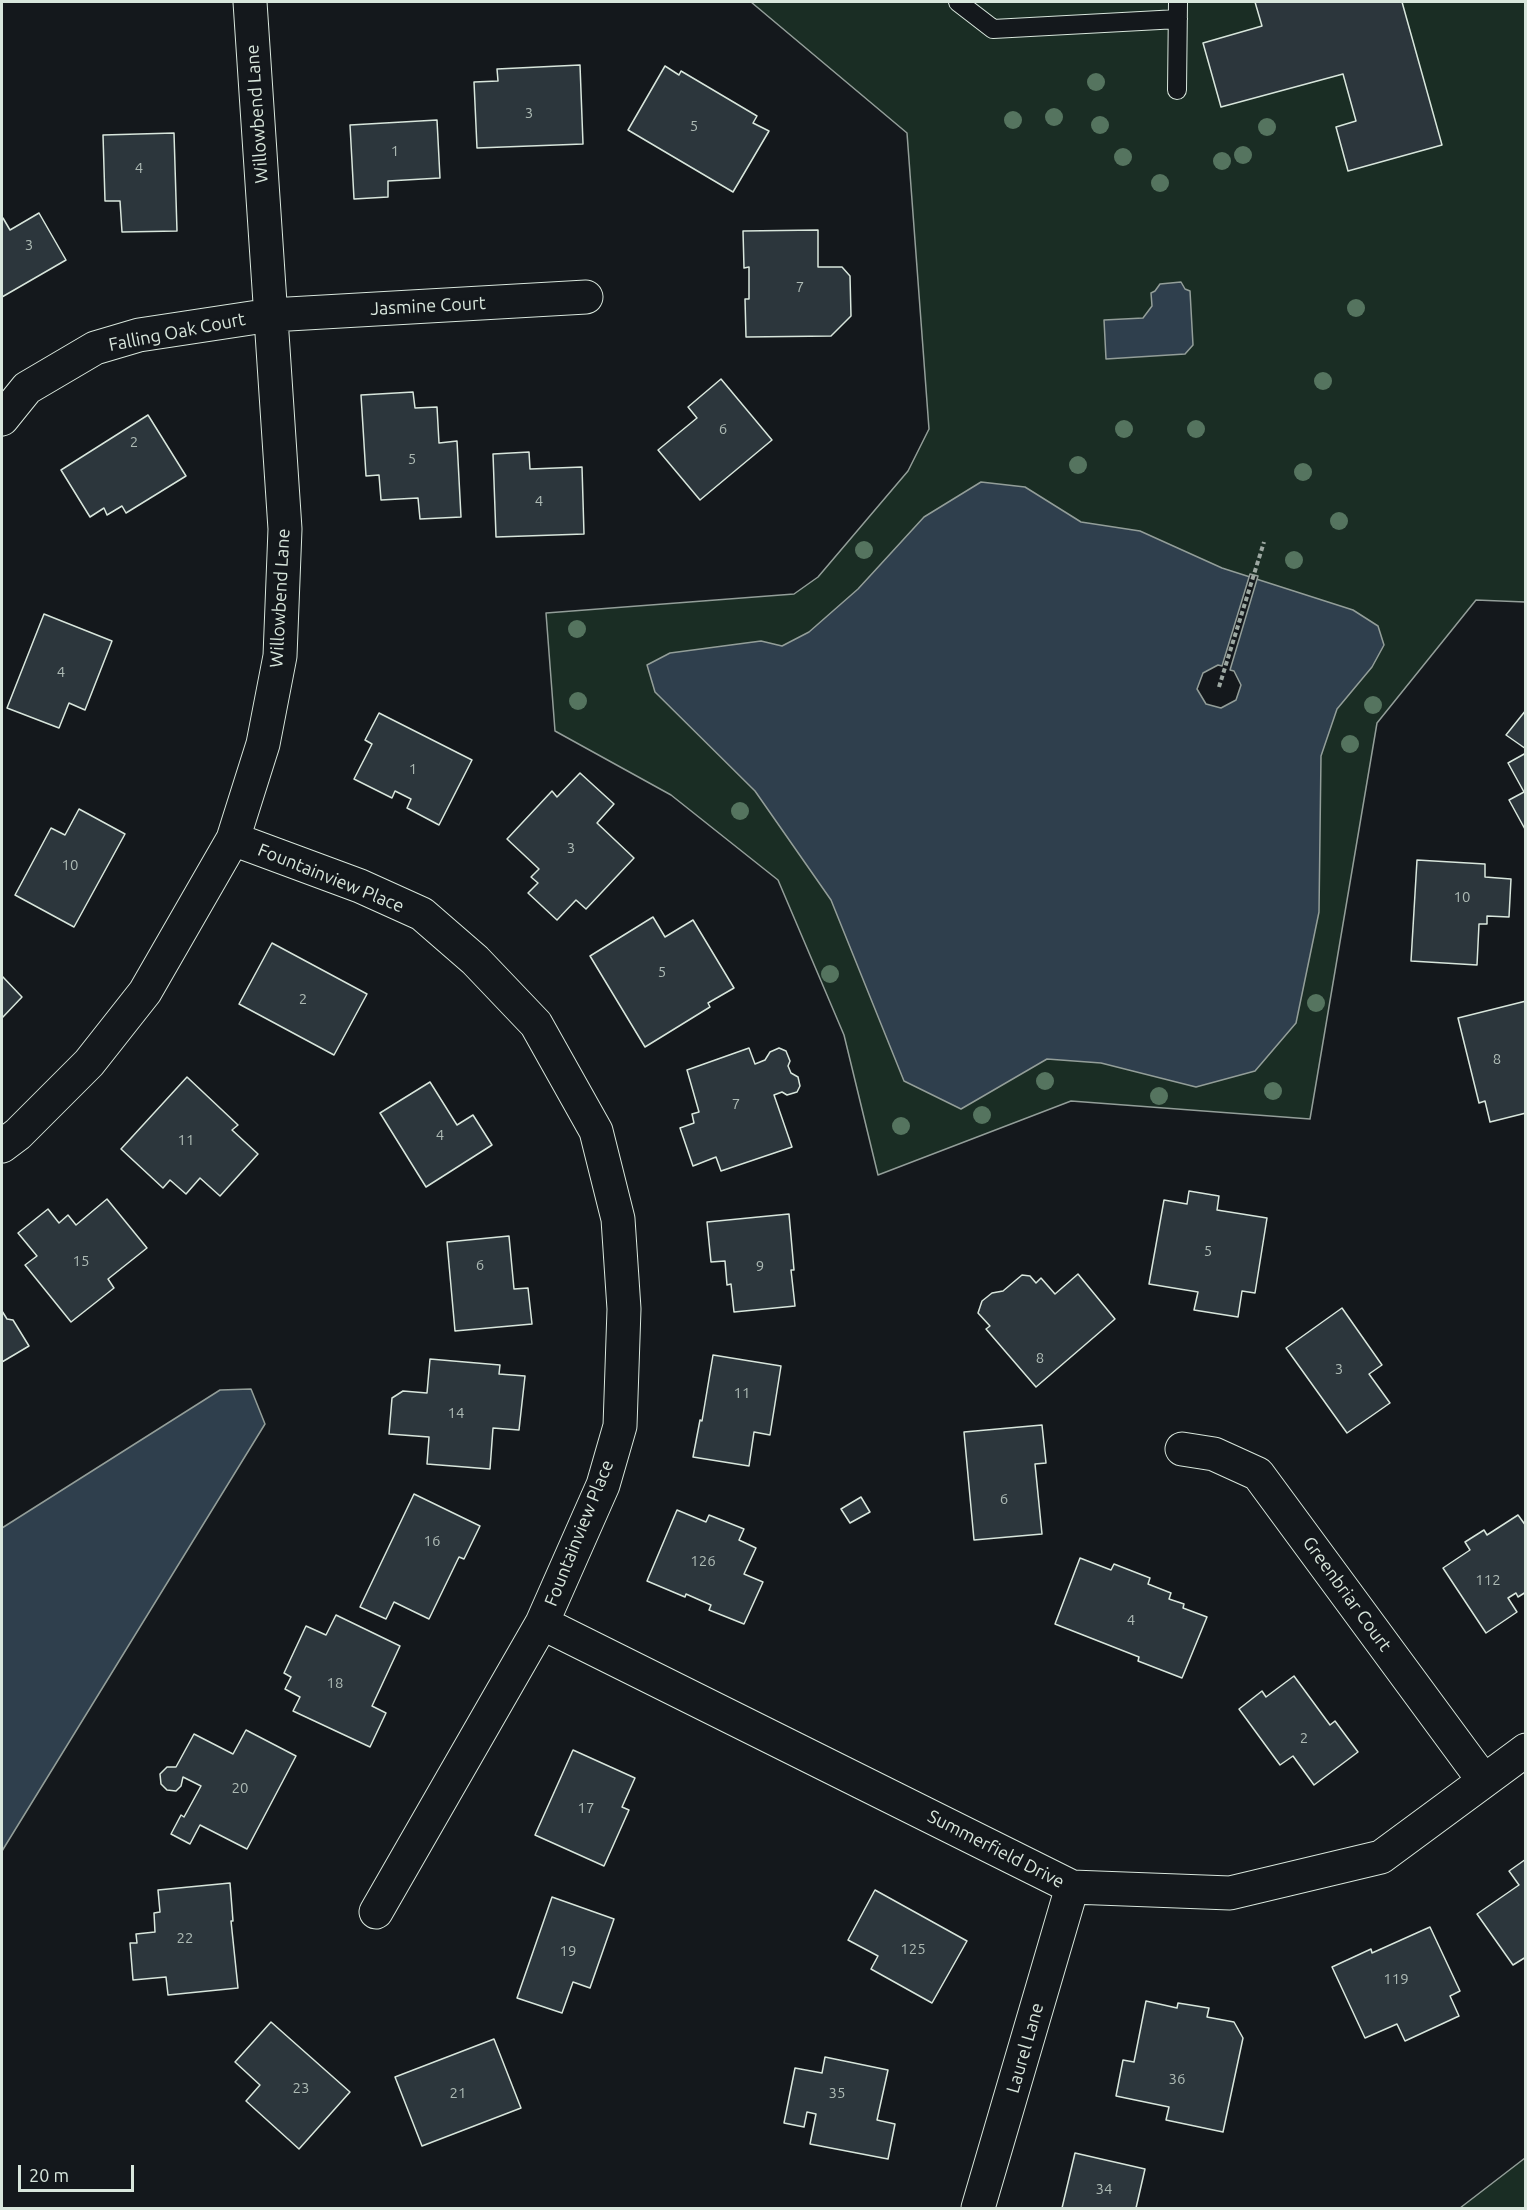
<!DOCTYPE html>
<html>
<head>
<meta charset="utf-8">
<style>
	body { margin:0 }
	#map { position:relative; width:1527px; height:2210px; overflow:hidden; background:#14181c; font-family:Ubuntu,sans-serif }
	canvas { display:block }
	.frame { position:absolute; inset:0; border:3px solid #d8e6dc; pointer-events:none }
	.scale { position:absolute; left:18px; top:2165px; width:116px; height:27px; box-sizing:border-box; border:3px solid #d8e6dc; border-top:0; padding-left:8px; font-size:18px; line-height:21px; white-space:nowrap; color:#d8e6dc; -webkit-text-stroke:4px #14181c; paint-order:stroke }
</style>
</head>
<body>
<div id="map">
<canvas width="1527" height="2210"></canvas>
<div class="frame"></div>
<div class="scale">20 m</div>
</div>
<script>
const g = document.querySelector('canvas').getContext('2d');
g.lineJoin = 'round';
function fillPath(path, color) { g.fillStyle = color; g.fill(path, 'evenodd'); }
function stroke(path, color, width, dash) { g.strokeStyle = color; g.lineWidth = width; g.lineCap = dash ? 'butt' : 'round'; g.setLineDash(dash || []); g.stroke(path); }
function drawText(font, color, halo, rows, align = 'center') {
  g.font = font + ' Ubuntu,sans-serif'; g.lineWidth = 4.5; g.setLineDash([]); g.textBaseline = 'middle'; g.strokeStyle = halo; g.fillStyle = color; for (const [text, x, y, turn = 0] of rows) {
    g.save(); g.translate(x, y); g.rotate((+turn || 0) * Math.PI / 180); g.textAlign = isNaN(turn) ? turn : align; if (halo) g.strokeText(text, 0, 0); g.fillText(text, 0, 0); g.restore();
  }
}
const green = new Path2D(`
	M751 2H1525V602L1476 600 1377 723 1310 1119 1071 1101 878 1175 844 1035 778 880 671 795 555 731 546 613 794 594 818 577 908 471 929 429 907 133Z
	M1525 2158V2208H1460Z`);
fillPath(green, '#1a2d24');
stroke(green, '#939e99', 1.5);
const water = new Path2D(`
	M1181 282 1185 289 1190 291 1193 345 1185 354 1106 359 1104 320 1143 318 1152 306 1151 293 1155 291 1160 284Z
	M981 482 1025 487 1081 522 1140 531 1222 568 1353 610 1378 626 1384 645 1372 667 1337 709 1321 756 1319 912 1296 1023 1255 1071 1196 1087 1101 1063 1047 1059 961 1109 904 1081 831 900 755 791 655 692 647 665 670 653 761 641 782 646 809 632 858 589 924 517Z
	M251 1389 265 1424 2 1851V1528L220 1390Z`);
fillPath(water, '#2f3f4d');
stroke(water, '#939e99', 1.5);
const pier = new Path2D(`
	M1250 574 1258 576 1230 670 1234 671 1241 685 1236 700 1221 708 1206 704 1197 689 1203 673 1218 665 1222 666Z`);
fillPath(pier, '#14181c');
stroke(pier, '#939e99', 1.5);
const building = new Path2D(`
	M1255 2H1402L1442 145 1348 171 1336 127 1356 121 1343 74 1221 107 1203 43 1262 26Z
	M580 65 583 144 477 148 474 82 498 81 497 69Z
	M665 66 679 75 681 71 757 116 753 123 769 131 733 192 628 130Z
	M437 120 440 178 388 181V197L354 199 350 125Z
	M174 133 177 231 122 232 120 201H105L103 135Z
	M39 213 66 260 2 297V219L3 218 10 230Z
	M818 230V267H842L850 276 851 316 831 336 746 337 745 299H749V267L744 268 743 231Z
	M721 379 772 440 700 500 658 450 697 418 688 407Z
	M413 392 415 408 437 407 439 443 457 441 461 517 420 519 418 498 381 500 379 475 366 476 361 395Z
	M148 415 186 476 126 513 122 506 107 515 104 508 90 517 61 470Z
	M529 452 530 469 582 467 584 534 496 537 493 454Z
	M44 614 112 641 85 710 69 703 59 728 7 708Z
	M1526 710V749L1506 735Z
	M379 713 472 760 439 825 407 808 411 799 395 791 392 798 354 779 372 744 365 740Z
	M1526 753V831L1509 800 1524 792 1508 763Z
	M580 773 614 804 597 823 634 858 586 909 576 900 557 920 528 893 538 883 531 877 539 869 507 839 552 791 557 797Z
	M79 809 125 834 74 927 15 895 51 828 65 835Z
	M1417 860 1485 864V877L1511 879 1509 917 1487 916V924H1479L1477 965 1411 961Z
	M653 917 665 937 693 920 734 988 708 1003 710 1007 645 1047 590 956Z
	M272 943 367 994 334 1055 239 1004Z
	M2 976 22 997 2 1018Z
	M1526 1001V1113L1490 1122 1485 1101 1479 1103 1458 1018Z
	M749 1048 755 1064 765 1060 770 1052 779 1048 786 1051 790 1061 788 1066 791 1073 798 1077 800 1086 797 1092 787 1095 782 1092 774 1095 792 1147 721 1171 716 1157 693 1166 680 1128 694 1123 692 1114 699 1112 687 1070Z
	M187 1077 238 1125 232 1130 258 1154 220 1196 200 1178 186 1194 170 1180 163 1188 121 1149Z
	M430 1082 457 1125 473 1115 492 1145 426 1187 380 1113Z
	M1189 1191 1219 1196 1217 1210 1267 1218 1255 1293 1242 1291 1238 1317 1194 1310 1198 1292 1149 1284 1164 1200 1187 1204Z
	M107 1199 147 1248 108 1279 114 1288 71 1322 25 1265 37 1256 18 1233 48 1209 59 1223 68 1215 76 1225Z
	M789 1214 794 1270H791L795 1306 734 1312 731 1284 727 1285 725 1261 711 1262 707 1222Z
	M509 1236 514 1289 528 1288 532 1324 455 1331 447 1242Z
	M1078 1274 1115 1319 1036 1387 986 1329 990 1326 978 1313 982 1301 992 1293 1003 1291 1022 1275 1030 1276 1036 1283 1041 1278 1055 1294Z
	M1342 1308 1382 1365 1369 1374 1390 1403 1347 1433 1286 1348Z
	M2 1311 7 1319 13 1320 29 1346 2 1362Z
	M713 1355 781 1366 770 1435 754 1432 749 1466 693 1457 700 1420 702 1421Z
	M430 1359 500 1365 499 1374 525 1376 519 1430 493 1428 490 1469 427 1464 429 1437 389 1434 392 1398 403 1391 427 1393Z
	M1042 1425 1046 1463 1035 1464 1042 1534 974 1540 964 1432Z
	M414 1494 480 1526 464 1559 459 1557 429 1619 394 1602 386 1619 360 1607Z
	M861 1497 870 1512 850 1523 841 1509Z
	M677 1510 706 1522 709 1515 744 1529 739 1540 756 1548 744 1574 763 1582 744 1624 709 1610 711 1605 686 1594 685 1597 647 1581Z
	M1518 1515 1526 1526V1592L1518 1597 1516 1593 1508 1598 1517 1612 1486 1633 1443 1568 1470 1550 1465 1542 1484 1530 1487 1535Z
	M1080 1558 1111 1570 1114 1564 1150 1578 1148 1584 1171 1593 1169 1599 1184 1604 1183 1608 1207 1617 1182 1678 1138 1661 1139 1657 1055 1624Z
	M336 1615 400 1646 372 1706 386 1713 370 1747 293 1711 300 1697 285 1689 291 1677 284 1673 306 1626 326 1635Z
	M1294 1676 1330 1725 1335 1721 1358 1752 1314 1785 1293 1756 1280 1765 1239 1709 1262 1691 1266 1697Z
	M246 1730 296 1756 247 1849 200 1825 190 1844 171 1834 181 1815 184 1817 201 1786 183 1777 181 1786 176 1791 167 1790 161 1784 160 1774 167 1767H176L194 1734 233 1754Z
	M573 1750 635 1778 622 1807 629 1810 604 1866 535 1835Z
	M1526 1859V1957L1513 1965 1477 1914 1519 1885 1509 1871Z
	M230 1883 233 1921H231L238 1988 168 1995 166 1977 133 1980 130 1943H137L136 1934 155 1932 154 1913 160 1912 158 1890Z
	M875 1890 967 1941 932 2003 871 1969 878 1956 848 1940Z
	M552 1897 614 1919 590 1988 573 1982 562 2013 517 1998Z
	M1430 1927 1460 1991 1450 1996 1459 2016 1405 2041 1397 2024 1365 2038 1332 1967 1371 1949 1372 1953Z
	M1146 2001 1177 2008 1178 2003 1209 2008 1207 2017 1234 2022 1243 2038 1223 2132 1166 2120 1169 2107 1116 2096 1123 2060 1134 2062Z
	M271 2022 350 2092 299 2149 246 2101 260 2085 235 2062Z
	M494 2039 521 2108 422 2146 395 2077Z
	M825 2057 888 2070 877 2120 895 2124 888 2159 810 2144 816 2114 807 2112 804 2127 784 2123 795 2068 822 2073Z
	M1075 2153 1145 2169 1136 2208H1062Z`);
fillPath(building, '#2c363c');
stroke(building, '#d8e6dc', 1.5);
const lane = new Path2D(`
	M958 2 993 29 1178 19
	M1177 90 1178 2`);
const street = new Path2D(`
	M2 419 27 388 95 348 139 335 271 315 586 297
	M233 839 360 886 422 914 475 960 536 1024 596 1131 618 1219 624 1309 620 1426 603 1485 542 1623 376 1912
	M2 1146 18 1134 89 1063 145 992 233 839 263 744 280 656 285 529 250 2
	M1182 1449 1214 1454 1258 1474 1484 1781
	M542 1623 1072 1887 1230 1893 1381 1857 1526 1750
	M978 2208 1072 1887`);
stroke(lane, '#d8e6dc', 20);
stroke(street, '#d8e6dc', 35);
stroke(new Path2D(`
	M1219 687 1264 542`), '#9da8a2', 4, [4.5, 3]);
stroke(lane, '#14181c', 18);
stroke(street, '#14181c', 33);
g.fillStyle = '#55745f';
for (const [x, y] of [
	[1096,82],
	[1054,117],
	[1013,120],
	[1100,125],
	[1267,127],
	[1243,155],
	[1123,157],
	[1222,161],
	[1160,183],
	[1356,308],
	[1323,381],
	[1124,429],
	[1196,429],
	[1078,465],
	[1303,472],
	[1339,521],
	[864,550],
	[1294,560],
	[577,629],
	[578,701],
	[1373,705],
	[1350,744],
	[740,811],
	[830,974],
	[1316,1003],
	[1045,1081],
	[1273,1091],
	[1159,1096],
	[982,1115],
	[901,1126]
]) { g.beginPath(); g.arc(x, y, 9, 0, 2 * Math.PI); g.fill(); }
drawText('15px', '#adbab4', null, [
	["3",529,113],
	["5",694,126],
	["1",395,151],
	["4",139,168],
	["3",29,245],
	["7",800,287],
	["6",723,429],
	["2",134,442],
	["5",412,459],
	["4",539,501],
	["4",61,672],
	["1",413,769],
	["3",571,848],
	["10",70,865],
	["10",1462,897],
	["5",662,972],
	["2",303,999],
	["8",1497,1059],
	["7",736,1104],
	["4",440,1135],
	["11",186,1140],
	["5",1208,1251],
	["15",81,1261],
	["6",480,1265],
	["9",760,1266],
	["8",1040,1358],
	["3",1339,1369],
	["11",742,1393],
	["14",456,1413],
	["6",1004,1499],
	["16",432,1541],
	["126",703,1561],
	["112",1488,1580],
	["4",1131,1620],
	["18",335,1683],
	["2",1304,1738],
	["20",240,1788],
	["17",586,1808],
	["22",185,1938],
	["125",913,1949],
	["19",568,1951],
	["119",1396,1979],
	["36",1177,2079],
	["23",301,2088],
	["21",458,2093],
	["35",837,2093],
	["34",1104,2189]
]);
drawText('18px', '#d8e6dc', '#14181c', [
	["Willowbend Lane",257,114,-94],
	["Jasmine Court",428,306,-3],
	["Falling Oak Court",177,332,-11],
	["Willowbend Lane",280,598,-87],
	["Fountainview Place",331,878,22],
	["Fountainview Place",579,1533,-68],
	["Greenbriar Court",1347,1594,54],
	["Summerfield Drive",996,1849,27],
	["Laurel Lane",1025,2048,-74]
]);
</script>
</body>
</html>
